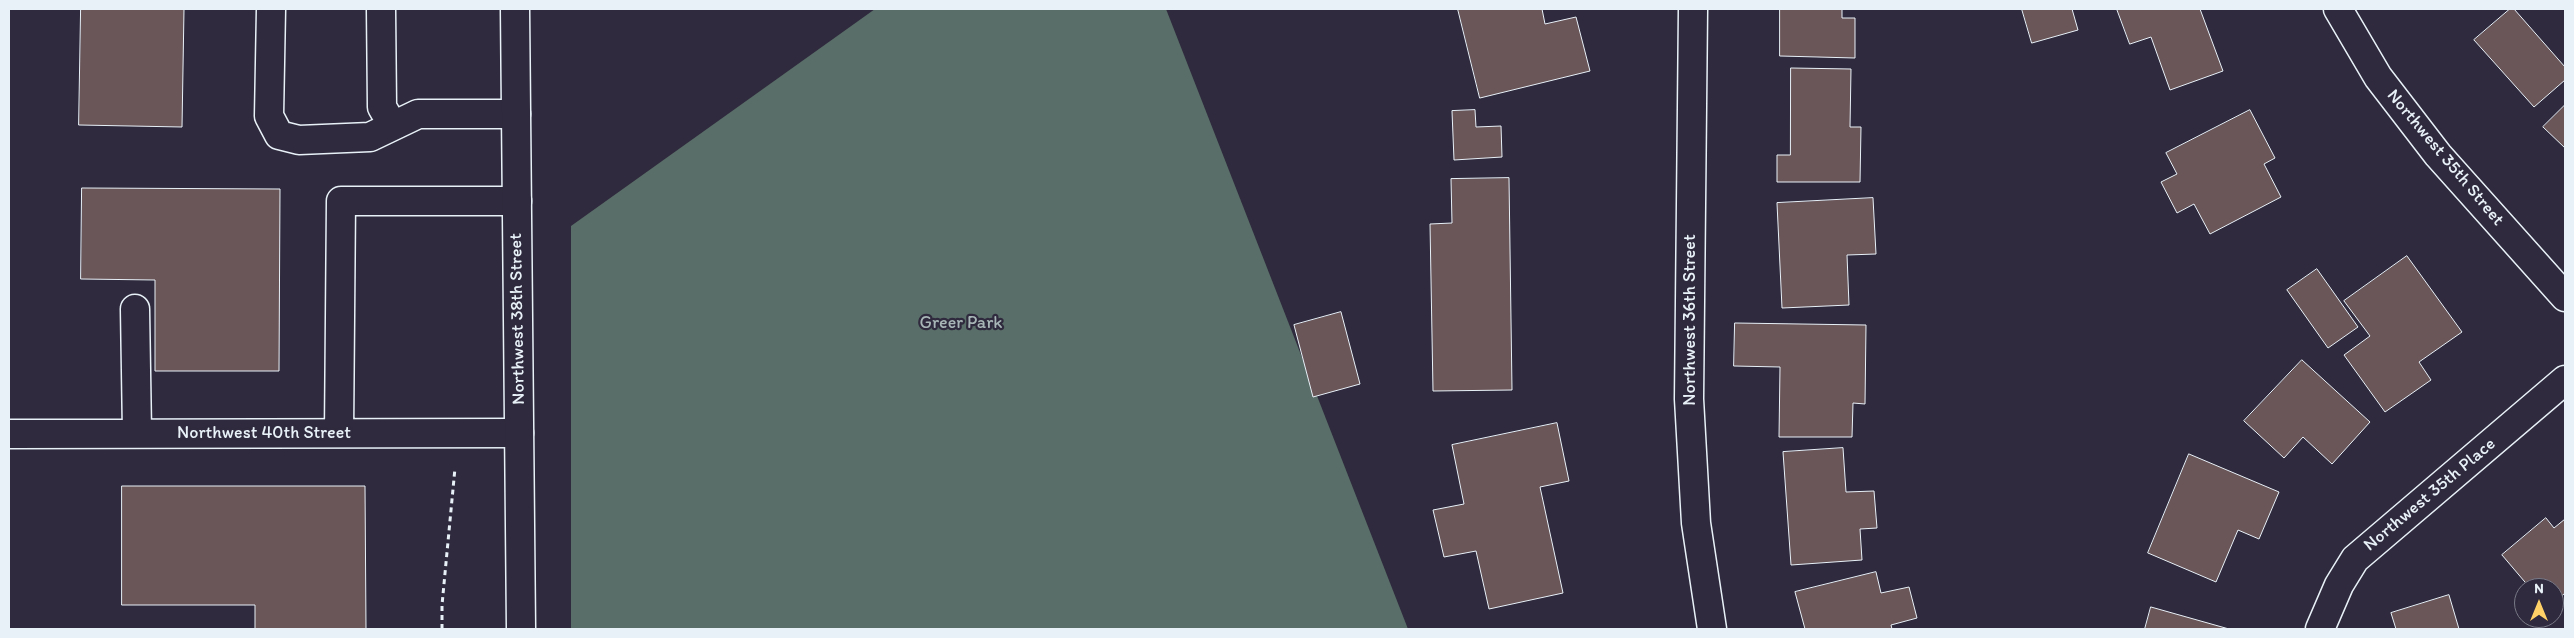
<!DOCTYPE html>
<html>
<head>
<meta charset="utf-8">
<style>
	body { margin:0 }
	#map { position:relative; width:2574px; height:638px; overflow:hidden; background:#2f2a3d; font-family:Itim,sans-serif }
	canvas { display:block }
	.frame { position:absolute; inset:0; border:10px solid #e8f1f8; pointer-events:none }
	.north { position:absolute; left:2514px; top:578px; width:50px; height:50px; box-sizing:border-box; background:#2f2a3d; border:1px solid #797a88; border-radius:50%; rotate:0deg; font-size:14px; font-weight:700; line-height:20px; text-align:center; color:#e8f1f8 }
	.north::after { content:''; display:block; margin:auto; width:18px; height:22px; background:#ffd166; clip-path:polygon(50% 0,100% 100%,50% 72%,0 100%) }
</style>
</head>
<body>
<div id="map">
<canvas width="2574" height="638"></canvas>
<div class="frame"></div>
<div class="north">N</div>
</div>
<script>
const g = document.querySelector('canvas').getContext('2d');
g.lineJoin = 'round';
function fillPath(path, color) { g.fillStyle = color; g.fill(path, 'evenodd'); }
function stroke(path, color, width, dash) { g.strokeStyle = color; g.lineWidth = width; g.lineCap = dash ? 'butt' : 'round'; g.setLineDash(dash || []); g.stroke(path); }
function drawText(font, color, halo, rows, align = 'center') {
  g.font = font + ' Itim,sans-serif'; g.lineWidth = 4.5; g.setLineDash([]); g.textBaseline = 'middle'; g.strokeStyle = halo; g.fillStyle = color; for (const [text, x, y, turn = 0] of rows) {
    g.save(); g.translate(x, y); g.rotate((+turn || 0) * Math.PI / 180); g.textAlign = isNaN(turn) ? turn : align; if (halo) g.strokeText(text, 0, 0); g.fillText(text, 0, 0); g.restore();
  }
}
fillPath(new Path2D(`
	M875 9H1166L1408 629H571V226Z`), '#596e68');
const building = new Path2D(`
	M81 9H184L182 127 79 125Z
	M1458 9H1542L1545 24 1576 17 1590 71 1480 98Z
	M1780 9H1842V18H1855V58L1780 56Z
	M2022 9H2072L2078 30 2032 43Z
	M2117 9H2200L2223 71 2170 90 2151 37 2130 44Z
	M2510 9H2514L2565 67V80L2534 107 2474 40Z
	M1791 68 1851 69 1850 127H1861L1860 182H1777V155H1790Z
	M2565 105V148L2543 127Z
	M1475 110 1476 127 1501 126 1502 157 1454 160 1452 111Z
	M2250 110 2275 158 2264 164 2281 197 2210 234 2194 204 2177 213 2161 182 2177 174 2166 153Z
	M1509 178 1512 390 1433 391 1430 224 1452 223 1451 179Z
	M82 188 280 189 279 371H155V280L81 279Z
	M1873 198 1876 254 1847 255 1849 305 1782 308 1777 203Z
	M2407 256 2462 332 2419 362 2431 380 2385 412 2344 355 2370 336 2344 301Z
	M2317 269 2358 327 2328 348 2287 290Z
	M1341 312 1360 384 1313 397 1294 325Z
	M1735 323 1866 325 1865 404 1853 403 1852 437H1779L1780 367 1734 366Z
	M2302 360 2370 422 2332 464 2303 437 2284 458 2244 421Z
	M1557 423 1569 481 1540 487 1563 593 1489 609 1476 551 1444 557 1433 510 1464 504 1452 445Z
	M1843 448 1846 492 1874 491 1877 528 1860 529 1862 560 1791 565 1783 452Z
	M2189 454 2279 492 2259 539 2238 530 2216 582 2148 553Z
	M122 486H365L366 629H255V605H122Z
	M2546 518 2554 528 2565 519V593L2554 603V588H2530L2502 555Z
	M1876 572 1881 593 1909 587 1917 618 1891 625 1892 629H1805L1795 592Z
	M2449 595 2459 629H2396L2391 613Z
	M2151 607 2229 629H2145Z`);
fillPath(building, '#6a5558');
stroke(building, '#e8f1f8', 1);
const minor = new Path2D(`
	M271 9 269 116 279 135 299 140 370 137 418 114H516
	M381 9 382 107 393 126
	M1693 9 1689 399 1696 523 1712 629
	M2338 9 2378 77 2438 155 2565 297
	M135 309 137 433
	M339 433 341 201H517
	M9 434 519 433
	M2320 629 2339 585 2355 559 2565 380`);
const major = new Path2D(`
	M515 9 521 629`);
stroke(minor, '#e8f1f8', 31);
stroke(major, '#e8f1f8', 31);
stroke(new Path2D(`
	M442 629V605L455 468`), '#e8f1f8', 3, [5, 4]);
stroke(minor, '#2f2a3d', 28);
stroke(major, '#2f2a3d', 28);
drawText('18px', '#e8f1f8', '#2f2a3d', [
	["Northwest 35th Street",2445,158,50],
	["Northwest 38th Street",518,319,-91],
	["Northwest 36th Street",1690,320,-90],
	["Northwest 40th Street",264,433],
	["Northwest 35th Place",2430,495,-40]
]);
drawText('18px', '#a8b6b7', '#2f2a3d', [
	["Greer Park",961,323]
]);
</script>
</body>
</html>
